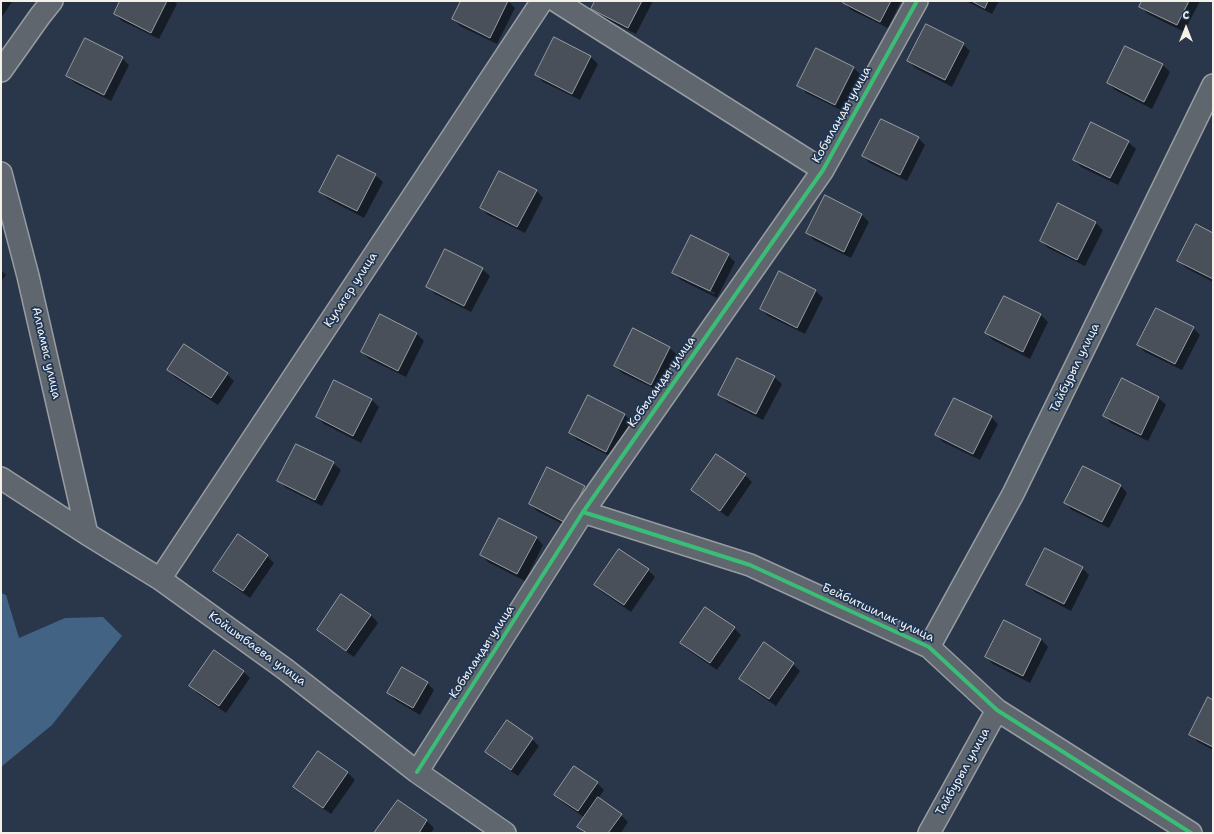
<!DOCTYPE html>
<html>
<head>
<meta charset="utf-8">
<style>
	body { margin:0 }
	#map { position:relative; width:1214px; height:834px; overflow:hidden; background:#2a374a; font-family:"Shantell Sans",sans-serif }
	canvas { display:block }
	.frame { position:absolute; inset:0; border:2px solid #f4f1e8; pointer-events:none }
	.north { position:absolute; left:1166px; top:8px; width:40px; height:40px; -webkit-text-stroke:3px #1d3557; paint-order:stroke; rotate:0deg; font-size:11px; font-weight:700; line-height:16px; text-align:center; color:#f4f1e8 }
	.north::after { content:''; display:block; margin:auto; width:14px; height:18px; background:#f4f1e8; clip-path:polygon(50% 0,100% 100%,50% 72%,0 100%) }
</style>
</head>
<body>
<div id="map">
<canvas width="1214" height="834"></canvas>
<div class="frame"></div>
<div class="north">С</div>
</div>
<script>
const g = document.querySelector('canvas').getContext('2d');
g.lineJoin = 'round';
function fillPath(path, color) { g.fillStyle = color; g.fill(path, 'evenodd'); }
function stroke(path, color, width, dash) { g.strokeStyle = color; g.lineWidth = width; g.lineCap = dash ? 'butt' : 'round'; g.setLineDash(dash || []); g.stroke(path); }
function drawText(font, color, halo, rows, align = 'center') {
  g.font = font + ' "Shantell Sans",sans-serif'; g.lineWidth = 3.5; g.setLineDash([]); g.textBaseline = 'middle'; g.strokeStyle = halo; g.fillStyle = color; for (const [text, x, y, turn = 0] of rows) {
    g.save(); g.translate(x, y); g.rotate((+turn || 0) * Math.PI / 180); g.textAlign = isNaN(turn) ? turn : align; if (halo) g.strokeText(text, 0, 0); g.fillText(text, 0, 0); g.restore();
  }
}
fillPath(new Path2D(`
	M1 593 6 595 19 638 65 618 103 617 122 636 52 725 1 767Z`), '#436385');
fillPath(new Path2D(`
	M1 1 12 2 1 18Z
	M121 1H174L177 4 159 39 122 21 115 14Z
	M462 1H508L515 8 497 44 460 26 453 19Z
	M596 1H653L636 34 599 16 592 9Z
	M845 1H901L888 28 851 10 844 3Z
	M966 1H999L992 14Z
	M1143 1H1200L1184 32 1148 14 1141 7Z
	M554 38 591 57 598 64 580 100 543 82 536 74Z
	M963 44 970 51 952 87 915 68 908 61Z
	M1126 47 1163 65 1170 72 1152 109 1115 90 1108 83Z
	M122 58 129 65 111 101 75 83 67 76Z
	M854 68 861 75 843 111 806 93 799 85Z
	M918 138 925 145 907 181 870 163 863 156Z
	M1128 142 1136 149 1118 185 1081 167 1074 160Z
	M375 175 383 182 364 218 328 199 320 192Z
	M536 190 543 198 525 233 488 215 481 208Z
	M825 196 862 215 869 222 851 258 814 240 807 232Z
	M1059 205 1096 223 1103 230 1085 266 1048 248 1041 241Z
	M1213 234V282L1186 268 1178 261Z
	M446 251 482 269 490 276 471 312 435 294 428 287Z
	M728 255 735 262 717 298 681 280 673 272ZM681 276 715 293 714 294 681 278Z
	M1 270 6 275 1 282Z
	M779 273 816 291 823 298 805 334 768 316 761 309Z
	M1004 297 1041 315 1048 322 1030 359 993 340 986 333Z
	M380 316 417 334 424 341 406 377 369 359 362 352Z
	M1193 328 1200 335 1182 370 1145 352 1138 345Z
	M633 330 670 348 677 355 659 391 622 373 615 366Z
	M168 370 227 374 234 381 218 405 175 377Z
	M774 377 782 384 763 420 727 402 720 395Z
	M1122 379 1159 398 1166 405 1148 441 1111 423 1104 415Z
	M372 400 379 407 361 443 324 424 317 417Z
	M625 415 632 422 614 458 577 440 570 432Z
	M991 417 998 424 980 460 943 442 936 435Z
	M297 445 333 463 341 470 322 506 286 488 279 481Z
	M745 475 752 482 728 517 699 497 692 490Z
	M1120 485 1127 493 1109 528 1072 510 1065 503Z
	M584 486 592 494 574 530 537 511 530 504Z
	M238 536 267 556 274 563 250 598 222 578 214 571Z
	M536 537 543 545 525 581 488 562 481 555Z
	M1082 568 1089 575 1071 611 1035 592 1027 585Z
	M648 570 655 577 631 612 602 592 595 585Z
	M342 595 371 615 378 623 354 657 325 637 318 630Z
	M1004 621 1041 639 1048 647 1030 683 993 664 986 657Z
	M734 628 741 635 717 670 688 650 681 643Z
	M793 664 800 671 776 706 747 686 740 678Z
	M243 671 250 678 226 713 197 693 190 686Z
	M427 683 434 690 420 715 395 700 388 693Z
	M1213 701V750L1198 742 1191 735Z
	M532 739 539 746 518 776 494 759 486 752Z
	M319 752 348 773 355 780 331 814 302 794 295 787Z
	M597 783 604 790 598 799 621 815 628 822 621 833H585L578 826 585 818 562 802 555 795Z
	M398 801 427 821 434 828 431 833H375Z`), '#0007');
const building = new Path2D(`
	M120 1H167L151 33 114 14Z
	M461 1H508L490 38 452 19Z
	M595 1H642L628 28 591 9Z
	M844 1H891L880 22 843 3Z
	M972 1H988L985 8Z
	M1142 1H1189L1177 25 1139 7Z
	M926 24 964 43 945 80 907 61Z
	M554 37 591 56 572 94 535 75Z
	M85 38 123 57 104 95 66 76Z
	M1125 46 1163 64 1144 102 1107 83Z
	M816 48 854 67 835 105 797 86Z
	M881 119 919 137 900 175 862 156Z
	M1091 122 1129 141 1110 178 1073 160Z
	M338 155 376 174 357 211 319 192Z
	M499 171 537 190 517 227 480 208Z
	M825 195 862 214 844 252 806 233Z
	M1058 203 1096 222 1077 260 1040 241Z
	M1196 224 1213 233V279L1177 261Z
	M691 235 729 254 710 291 672 273Z
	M445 249 483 268 464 306 426 287Z
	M779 271 816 290 797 328 760 309Z
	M1004 296 1041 314 1023 352 985 333Z
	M1156 308 1194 327 1175 364 1137 345Z
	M380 314 417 333 398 371 361 352Z
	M633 328 670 347 651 385 614 366Z
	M184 344 228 373 211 398 167 370Z
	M737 358 775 376 756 414 718 395Z
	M1122 378 1159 397 1141 435 1103 416Z
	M334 380 372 399 353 436 316 417Z
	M588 395 625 414 606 452 569 433Z
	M954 398 992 416 973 454 935 435Z
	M296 444 334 462 315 500 277 481Z
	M716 454 746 474 720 511 691 490Z
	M1083 466 1121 485 1102 522 1064 503Z
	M547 467 585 486 566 523 529 504Z
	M499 518 537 537 517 574 480 555Z
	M238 534 268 555 243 591 213 571Z
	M1045 548 1083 567 1064 604 1026 585Z
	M619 549 649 569 624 605 594 585Z
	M341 594 371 615 346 651 317 630Z
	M705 607 735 627 710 663 680 643Z
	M1004 620 1041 639 1023 676 985 657Z
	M764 642 794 663 769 699 739 679Z
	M214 650 244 671 219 706 189 686Z
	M402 667 428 682 413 708 387 693Z
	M1208 697 1213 700V747L1189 735Z
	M507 720 533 738 511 770 485 752Z
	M318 751 348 772 323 808 293 787Z
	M574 766 598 782 578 811 554 795Z
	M598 797 622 814 608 833H587L577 827Z
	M398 800 427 820 419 833H374Z`);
fillPath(building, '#4a505a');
stroke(building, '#979ca3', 1);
const minor = new Path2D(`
	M556 1 823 170
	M1 71 40 16 52 1
	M1 173 28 276 87 534
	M1 478 87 534 160 579 285 669 417 772 505 833
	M583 512 750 565 929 647 997 710 1191 833
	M160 579 542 1
	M929 647 1013 494 1213 85
	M417 772 583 512 823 170 917 1
	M929 833 997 710`);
stroke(minor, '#979ca3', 24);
stroke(minor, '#60666e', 21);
stroke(new Path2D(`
	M583 512 750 565 929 647 997 710 1191 833
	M417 772 583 512 823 170 917 1`), '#3abd76', 4);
drawText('12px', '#f4f1e8', '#1d3557', [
	["Кобыланды улица",842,115,-61],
	["Кулагер улица",351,290,-57],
	["Алпамыс улица",46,353,77],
	["Тайбурыл улица",1075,368,-64],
	["Кобыланды улица",662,382,-55],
	["Бейбитшилик улица",878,613,25],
	["Койшыбаева улица",257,649,36],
	["Кобыланды улица",482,652,-57],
	["Тайбурыл улица",963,772,-61]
]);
</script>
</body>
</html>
